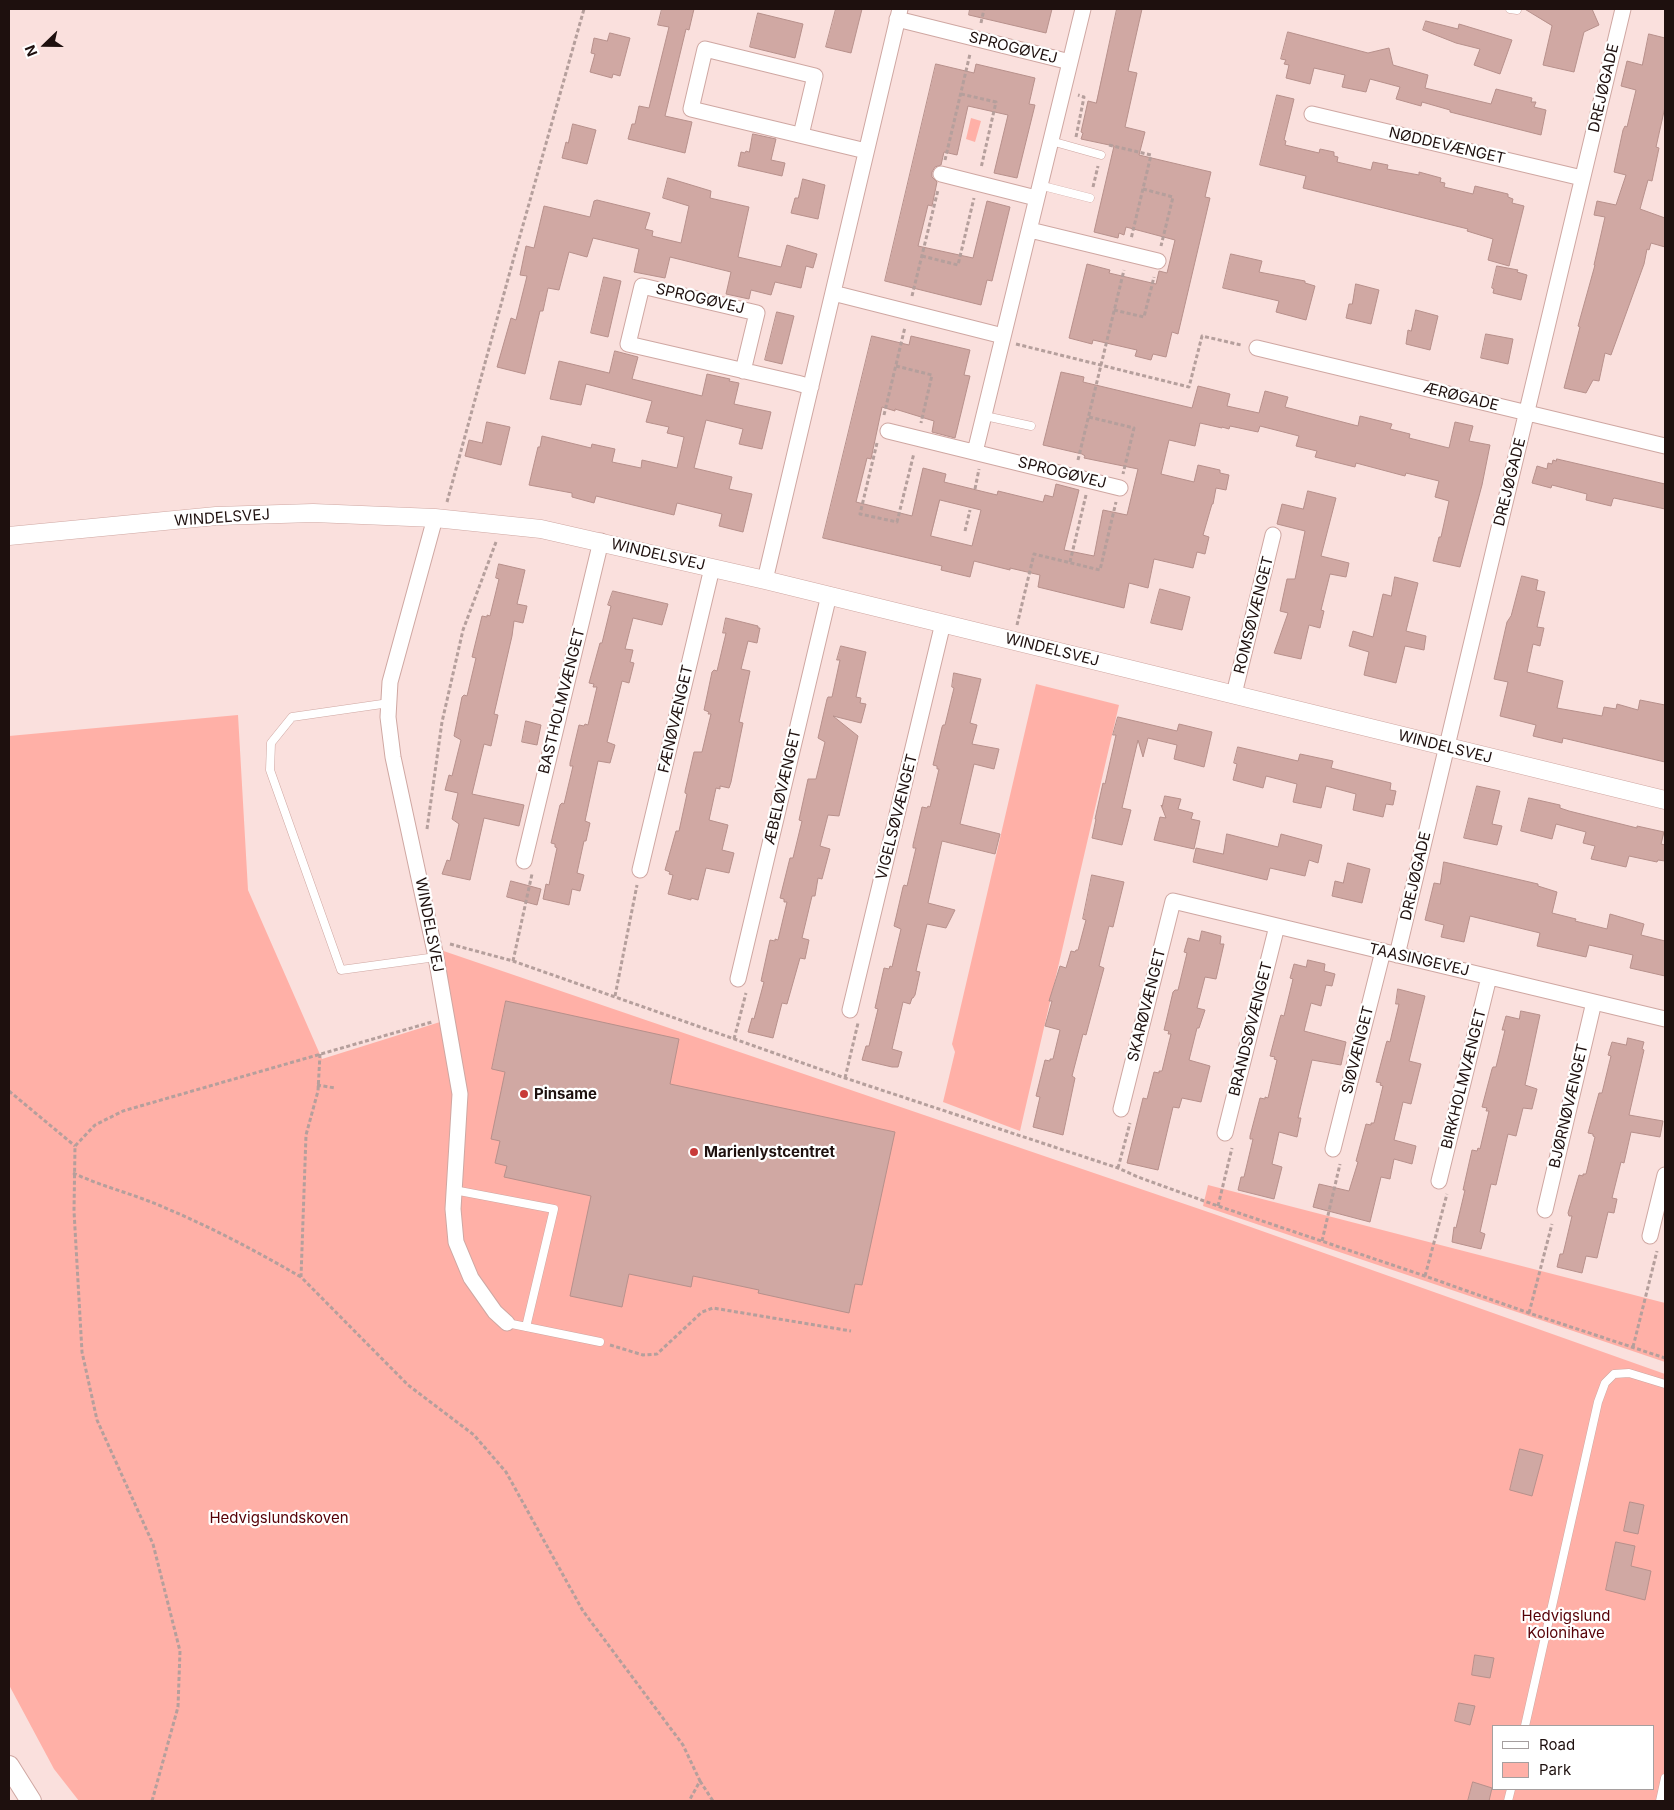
<!DOCTYPE html>
<html>
<head>
<meta charset="utf-8">
<style>
	body { margin:0 }
	#map { position:relative; width:1674px; height:1810px; overflow:hidden; background:#fae0dd; font-family:Inter,sans-serif }
	canvas { display:block }
	.frame { position:absolute; inset:0; border:10px solid #1e100e; pointer-events:none }
	.legend { position:absolute; left:1492px; top:1725px; width:162px; height:65px; box-sizing:border-box; background:#fff; border:1px solid #a59f9f; margin:0; padding:6px 9px; list-style:none; font-size:15px; color:#1e100e }
	.legend li { display:flex; align-items:center; gap:10px; height:25px }
	.legend b { width:25px; border:1px solid #a59f9f }
	.north { position:absolute; left:20px; top:20px; width:50px; height:50px; -webkit-text-stroke:4px #fff; paint-order:stroke; rotate:248deg; font-size:14px; font-weight:700; line-height:20px; text-align:center; color:#1e100e }
	.north::after { content:''; display:block; margin:auto; width:18px; height:22px; background:#1e100e; clip-path:polygon(50% 0,100% 100%,50% 72%,0 100%) }
</style>
</head>
<body>
<div id="map">
<canvas width="1674" height="1810"></canvas>
<div class="frame"></div>
<ul class="legend">
<li><b style="height:6px;background:#fff"></b>Road</li>
<li><b style="height:14px;background:#ffb0a7"></b>Park</li>
</ul>
<div class="north">N</div>
</div>
<script>
const g = document.querySelector('canvas').getContext('2d');
g.lineJoin = 'round';
function fillPath(path, color) { g.fillStyle = color; g.fill(path, 'evenodd'); }
function stroke(path, color, width, dash) { g.strokeStyle = color; g.lineWidth = width; g.lineCap = dash ? 'butt' : 'round'; g.setLineDash(dash || []); g.stroke(path); }
function drawText(font, color, halo, rows, align = 'center') {
  g.font = font + ' Inter,sans-serif'; g.lineWidth = 4.5; g.setLineDash([]); g.textBaseline = 'middle'; g.strokeStyle = halo; g.fillStyle = color; for (const [text, x, y, turn = 0] of rows) {
    g.save(); g.translate(x, y); g.rotate((+turn || 0) * Math.PI / 180); g.textAlign = isNaN(turn) ? turn : align; if (halo) g.strokeText(text, 0, 0); g.fillText(text, 0, 0); g.restore();
  }
}
fillPath(new Path2D(`
	M971 118 981 121 975 142 966 139Z
	M1036 684 1119 705 1020 1131 943 1102 955 1052 952 1044Z
	M238 715 248 890 322 1059 440 1022 426 945 1214 1214 1665 1374V1801H79L54 1769 9 1685V736ZM1493 1726H1653V1789H1493Z
	M1208 1185 1665 1303V1362L1203 1206Z`), '#ffb0a7');
const building = new Path2D(`
	M662 9H694L689 30 686 29 665 116 692 122 685 153 628 139 632 124H635L639 106 649 108 669 27 658 25Z
	M836 9H862L851 53 826 47Z
	M970 9H1052L1046 33 969 15Z
	M1117 9H1142L1128 71 1137 73 1125 127 1145 132 1139 155 1211 172 1205 197 1210 198 1178 334 1172 332 1166 357 1153 354 1151 360 1135 356 1137 350 1093 340 1092 344 1069 338 1087 264 1110 270 1109 273 1156 284 1159 271 1167 273 1175 240 1126 227 1124 235 1119 233 1118 238 1094 232 1114 146 1081 139 1083 133 1081 132 1088 101 1096 103Z
	M1525 9H1592L1599 25 1584 32 1574 72 1543 65 1552 26Z
	M758 13 803 24 795 58 750 47Z
	M1426 21 1458 29 1459 24 1512 40 1500 74 1474 65 1480 49 1456 43 1423 30Z
	M1288 32 1368 53 1389 48 1393 65 1428 75 1425 88 1491 104 1496 89 1532 98 1531 102H1536L1534 107 1546 110 1541 135 1450 112V110L1422 102 1421 106 1396 99 1400 87 1370 79 1366 92 1342 87 1345 75 1314 68 1310 84 1286 78 1289 65 1284 64 1286 60 1281 59Z
	M610 33 630 38 620 76 613 74 612 78 590 72 595 54 591 53 594 38 607 41Z
	M1649 34 1665 38V107L1656 147 1659 148 1652 181 1648 180 1640 209 1665 218V247L1651 243 1649 250 1647 249 1644 264 1611 355 1605 353 1599 381 1593 380 1586 393 1564 388 1580 327 1578 326 1595 265H1594L1605 217 1594 215 1597 201 1616 205 1626 175 1614 172 1623 130 1625 126 1627 127 1636 90 1621 86 1627 61 1642 65Z
	M936 64 974 73 976 64 1035 78 1029 104 1035 105 1017 178 994 173 1008 115 968 106 957 155 944 152 941 165 935 167 932 172V177L937 182 932 206 928 205 918 246 973 258 987 201 1010 207 992 281 987 280 981 305 885 281Z
	M1277 95 1294 99 1284 140 1286 141 1285 145 1319 153 1320 149 1334 152V156L1338 157 1337 162 1371 170 1373 162 1388 165 1387 169 1419 175V172L1441 178 1440 182 1445 183 1444 187 1473 194 1475 186 1508 194V197L1513 199 1512 203 1524 206 1509 266 1488 260 1493 239 1467 231 1468 229 1303 188 1306 176 1260 165Z
	M573 124 596 130 587 164 562 158 566 142 568 143Z
	M753 134 776 139 771 160 785 163 782 176 738 166 741 152 745 153 746 151 749 152Z
	M668 178 711 191 710 198 749 207 738 257 781 267 787 245 817 254 813 268 806 266 801 288 775 282 771 295 751 290 749 299 726 294 731 272 670 257 665 278 634 272 639 249 593 238 587 257 569 252 559 290 548 288 543 311H540L525 374 497 367 511 318 516 320 527 276 520 275 526 246 534 248 544 206 590 217 594 201 597 200 650 213 645 229 653 231 652 236 681 243 689 206 663 198Z
	M803 179 825 185 818 219 791 213 795 198H798Z
	M1231 254 1262 261 1259 272 1305 281V283L1315 286 1306 320 1276 312 1279 301 1223 288Z
	M1497 266 1518 270 1517 272 1527 275 1521 300 1493 293 1494 289 1492 288Z
	M604 277 621 281 608 337 591 333Z
	M1356 284 1379 290 1371 324 1346 318 1349 304H1352Z
	M1416 310 1438 316 1430 350 1406 344 1408 330 1411 331Z
	M777 312 794 316 782 364 765 360Z
	M1486 334 1513 339 1508 364 1481 358Z
	M872 336 909 345 911 336 970 350 964 375 970 376 955 438 932 432 934 421 895 409V411L882 407 871 459 867 458 856 502 912 516 923 468 946 474 944 482 997 495 998 491 1043 502 1045 495 1053 497 1056 484 1079 490 1064 550 1094 556 1103 510 1127 515 1138 469 1084 458 1085 456 1082 454 1043 445 1061 372 1084 377 1083 382 1192 408 1198 386 1230 394 1227 406 1259 413 1265 391 1288 397 1285 407 1358 426 1360 416 1392 424 1390 429 1410 434 1409 438 1449 448 1455 422 1473 426 1469 441 1490 445 1482 485 1460 567 1433 561 1439 537H1441L1449 501 1435 497 1439 481 1406 473 1405 476 1356 463 1355 467 1315 457 1317 451 1296 446 1299 436 1260 426 1258 432 1230 426 1229 429 1222 427V428L1200 423 1195 446 1169 440 1161 474 1194 482 1198 465 1220 470V473L1229 475 1226 490 1216 488 1213 504H1212L1203 535 1209 537 1205 554 1197 552 1193 568 1154 559 1148 588 1129 583 1124 608 1038 587 1040 575 1010 568V570L974 561 970 577 941 570 942 566 823 538ZM940 500 981 510 972 546 931 536Z
	M615 351 638 357 632 379 702 396 707 374 730 379 729 381 739 383 734 404 771 412 762 449 739 444 743 429 706 420 694 468 732 477 729 489 752 494 743 532 719 526 722 514 677 503 674 515 596 496 594 503 572 497V493L529 485 538 447H540L542 436 591 448 592 444 615 449 612 462 641 468 642 460 677 468 684 437 667 433 669 427 646 422 652 401 586 384 581 405 550 399 559 361 609 373Z
	M487 422 510 427 501 465 465 456 469 440 482 443Z
	M1557 459 1665 484V509L1614 498 1613 499 1611 506 1586 500 1587 494 1552 485 1551 488 1532 483 1537 466 1547 469 1548 463 1552 464 1553 460 1556 461Z
	M1308 491 1336 498 1321 556 1349 563 1346 577 1330 574 1321 610 1324 611 1320 628 1309 625 1301 659 1274 653 1288 613 1280 611 1287 579H1295L1305 531 1277 524 1282 504 1303 509Z
	M499 564 525 570 517 604 527 606 523 623 514 621 512 636 494 714 498 715 491 746 484 744 472 794 524 805 519 826 484 818 470 880 442 874 447 860 450 861 459 824 452 819 458 793 445 790 449 775 452 776 461 740 454 736 462 697 464 695 467 696 476 658 472 657 482 616 487 617V615L490 616 499 579 496 578Z
	M1522 576 1538 580 1536 590 1545 592 1537 627 1544 628 1540 646 1533 644 1527 672 1563 681 1557 708 1602 716 1604 707 1616 709 1617 704 1638 710 1640 700 1665 705V762L1563 738 1562 743 1533 736 1536 725 1500 716 1508 682 1494 679 1507 622 1511 616Z
	M1395 577 1418 583 1406 631 1426 636 1424 650 1405 646 1396 683 1364 675 1369 652 1349 646 1353 631 1373 637 1383 594 1391 596Z
	M1160 589 1190 597 1182 630 1151 623Z
	M613 591 668 604 662 625 633 618 625 649 633 650 630 662 634 663 629 683 622 681 607 742 615 745 610 763 598 761 585 821 590 823 586 841H584L577 873 584 875 580 891 572 889 569 905 543 899 546 884 549 885 557 848 555 847V844L551 843 560 805 562 803 564 804 573 766H570V763L579 725 584 726 585 724 588 725 597 687H593L594 684 589 683 600 643H602L611 606 608 605Z
	M726 618 758 626V628H760L757 643 748 641 741 669 750 671 739 722 743 723 731 782 729 788 720 786V789L716 788 709 820 728 825 722 850 734 853 729 873 706 868 698 900 691 898V900L668 894 673 875 669 874 670 872 665 870 676 831H679L687 794 685 793V791L694 752H702L711 714H708L709 712 704 710 712 672 714 670 717 671 726 633H723Z
	M841 646 866 652 856 697 861 698 860 703 866 704 861 723 833 716 858 736 839 816 828 815 820 846 830 849 822 879 818 878 815 896H812L802 938 809 940 805 959 800 958 787 1004 782 1003 773 1038 748 1032 752 1018 754 1019 764 982 761 981 770 940 775 941V939L778 940 787 902H784V899L780 898 790 858H793L802 821 799 820 808 779H816L825 742 818 738 827 699 828 697H832L840 660H837Z
	M954 673 981 679 970 723 977 725 972 744 999 749 994 769 974 764 960 824 1000 834 995 854 942 841 928 903 955 910 946 928 927 924 916 971 920 972 915 995 913 998H912L910 1004 903 1002 892 1049 902 1052 898 1067H892L862 1060 866 1046H869L878 1009 875 1008 884 968 889 969 890 966 892 967 901 929 894 926 903 887 904 885 907 886 916 848H913V845L922 807 927 808 928 806 930 807 939 769H937V766L933 765 942 727 943 725H945L954 688 952 687Z
	M1118 717 1177 731 1179 724 1212 732 1204 767 1174 759 1177 745 1148 738 1143 757 1138 740 1122 808 1131 810 1122 845 1092 838 1096 819H1095L1103 783 1105 784 1116 735H1113Z
	M526 721 541 725 537 745 522 742Z
	M1238 747 1298 761 1300 754 1333 761 1331 768 1391 783 1390 790 1396 791 1393 805 1386 804 1383 817 1353 810 1356 794 1326 786 1321 808 1293 802 1297 784 1266 776 1263 788 1233 780 1237 764 1234 763Z
	M1477 786 1500 791 1492 824 1502 826 1497 845 1464 838Z
	M1165 796 1181 799 1178 809 1193 813 1191 819 1200 821 1194 849 1154 840 1160 817 1166 818 1161 805 1162 806Z
	M1529 798 1560 805V808L1569 811 1637 828V826L1664 832 1661 844 1665 845V861L1658 860 1657 862 1629 856 1626 867 1591 859 1595 846 1583 843 1586 832 1556 824 1552 839 1521 831Z
	M1227 834 1278 847 1281 834 1322 845 1318 863 1309 860 1305 876 1270 868 1267 880 1193 862 1196 848 1223 854Z
	M1444 862 1538 884V886L1557 892 1552 913 1576 919 1575 921 1607 929 1610 914 1644 924 1641 935 1665 941V976L1630 968 1633 955 1589 945 1586 957 1537 946 1540 933 1470 916 1464 942 1441 937 1444 925 1425 920 1434 883 1440 884Z
	M1348 863 1370 869 1362 903 1332 896 1335 881 1343 883Z
	M1092 875 1124 882 1113 927 1109 926 1099 966 1104 968 1086 1035 1083 1034 1072 1076 1075 1078 1063 1135 1033 1127 1040 1097 1036 1096 1045 1060 1050 1061V1059H1053L1060 1030 1045 1026 1052 1001H1049L1060 966 1066 968 1071 951 1075 952 1076 950H1078L1086 920 1083 919Z
	M511 881 541 889 537 905 507 897Z
	M1202 931 1221 936 1220 944H1224L1216 979 1205 977 1197 1008 1205 1010 1199 1028H1197L1189 1060 1210 1066 1201 1102 1182 1098 1179 1108 1173 1107 1158 1170 1127 1163 1143 1098 1147 1099 1154 1072 1159 1073V1071H1162L1171 1034H1168L1169 1031 1164 1030 1173 992 1175 990H1178L1187 953 1184 952 1188 938 1199 941Z
	M1308 960 1325 964 1324 971 1335 974 1332 986 1326 985 1321 1006 1311 1003 1304 1031 1346 1042 1341 1065 1312 1060 1298 1118H1301L1297 1137 1279 1132 1272 1164 1282 1167 1274 1199 1238 1190 1241 1177H1244L1253 1139H1250V1136L1260 1098 1265 1099V1097L1268 1098 1277 1060 1274 1059 1275 1057 1270 1056 1280 1018 1281 1015 1284 1016 1293 979 1290 978 1294 964 1306 967Z
	M1398 989 1425 996 1409 1061 1421 1064 1411 1104 1403 1102 1394 1140 1416 1146 1412 1164 1394 1159 1390 1179 1381 1177 1370 1222 1313 1207 1319 1184 1349 1191 1358 1162 1356 1161 1366 1124 1371 1125V1123H1374L1383 1086 1380 1085 1381 1083 1376 1082 1386 1044 1387 1041 1390 1042 1399 1004H1396Z
	M506 1001 679 1039 670 1084 895 1132 862 1285 855 1284 849 1313 758 1293 759 1290 693 1276 691 1287 629 1274 622 1307 570 1296 591 1196 504 1177 507 1166 495 1163 500 1141 491 1139 505 1072 492 1069Z
	M1521 1011 1540 1015 1525 1085 1537 1089 1532 1109 1523 1108 1516 1136 1508 1134 1496 1185 1491 1184 1480 1232 1485 1234 1481 1249 1452 1242 1454 1227 1456 1228 1465 1190H1463L1472 1150 1477 1151 1478 1148 1480 1149 1489 1111H1486L1487 1108 1482 1107 1492 1069 1493 1067H1496L1505 1030H1502L1506 1016 1519 1019Z
	M1628 1038 1644 1042 1642 1049 1644 1050 1629 1115 1663 1121 1660 1137 1631 1132 1624 1163 1621 1162 1612 1198 1617 1199 1614 1213 1608 1212 1597 1258 1586 1256 1582 1273 1557 1267 1560 1254H1563L1572 1216H1569L1568 1213 1579 1175 1583 1176V1174H1586L1595 1137 1593 1136V1134L1588 1133 1599 1093H1602L1611 1056 1608 1055 1612 1042 1626 1045Z
	M1520 1449 1543 1455 1532 1496 1510 1490Z
	M1630 1502 1644 1505 1638 1534 1624 1531Z
	M1616 1542 1635 1546 1631 1566 1651 1571 1645 1600 1606 1590Z
	M1475 1655 1494 1658 1490 1678 1472 1675Z
	M1459 1703 1475 1706 1470 1725 1455 1721Z
	M1473 1782 1492 1788 1489 1801H1468Z`);
fillPath(building, '#d0a8a3');
stroke(building, '#b7908b', 1);
const service = new Path2D(`
	M1510 9 1517 10
	M1051 141 1101 155
	M1039 185 1090 198
	M985 416 1031 426
	M389 703 292 717 271 743 270 770 341 970 436 957
	M454 1190 554 1209 526 1327
	M507 1323 600 1342
	M1525 1726 1598 1402 1605 1383 1614 1374 1629 1373 1665 1384
	M1508 1801 1511 1789
	M1660 1801 1665 1778`);
const minor = new Path2D(`
	M897 19 1070 62
	M1312 114 1582 178
	M801 135 815 76 705 49 691 109 866 151
	M941 174 1036 198
	M1030 230 1158 261
	M833 293 1003 336
	M1257 348 1665 446
	M743 371 757 313 642 286 628 344 797 383 811 387
	M888 431 1120 488
	M975 452 1083 9
	M435 518 390 682 388 717 393 757 436 957 460 1094 453 1209 456 1242 471 1278 495 1312 507 1323
	M765 580 900 9
	M1234 694 1273 535
	M524 861 601 541
	M640 870 712 568
	M1397 955 1623 9
	M738 979 829 595
	M850 1010 943 623
	M1121 1109 1173 901 1665 1019
	M1225 1133 1277 926
	M1333 1149 1383 951
	M1439 1181 1489 977
	M1545 1210 1594 1002
	M1650 1236 1665 1175`);
const tertiary = new Path2D(`
	M9 536 216 516 313 513 435 518 541 529 765 580 1665 800`);
const secondary = new Path2D(`
	M9 1766 31 1801`);
stroke(service, '#cfa7a2', 9);
stroke(minor, '#cfa7a2', 17);
stroke(tertiary, '#cfa7a2', 19);
stroke(secondary, '#cfa7a2', 22);
stroke(new Path2D(`
	M981 23 984 9
	M961 94 996 102 981 168
	M1076 137 1084 97 1078 95
	M1109 145 1151 155 1131 239
	M945 160 970 54
	M1093 187 1098 166
	M1143 189 1173 197 1161 246
	M922 256 958 265 974 198
	M912 296 938 190
	M1114 310 1144 317 1154 277
	M1016 344 1189 387 1202 336 1241 345
	M896 366 932 375 921 423
	M884 415 905 327
	M1089 417 1134 428 1123 474
	M877 443 860 514 897 522 914 453
	M1078 460 1124 270
	M975 489 979 469
	M447 502 514 257 584 9
	M965 531 970 510
	M1070 562 1086 495
	M1017 625 1034 554 1100 570 1116 502
	M427 829 442 722 463 630 496 542
	M450 944 513 961 845 1078 1118 1168 1138 1177 1218 1206 1425 1276 1529 1313 1665 1358
	M513 961 532 874
	M615 996 637 885
	M734 1039 746 993
	M320 1054 318 1091 306 1135 301 1277 408 1385 474 1435 506 1472 583 1611 683 1745 700 1781 689 1801
	M845 1078 858 1023
	M317 1085 335 1088
	M9 1091 75 1146
	M1118 1168 1130 1123
	M73 1173C103 1187 134 1194 163 1207 211 1227 256 1251 301 1277
	M1218 1206 1232 1148
	M1322 1241 1340 1164
	M1425 1276 1447 1194
	M1529 1313 1552 1224
	M610 1345 643 1355 657 1354 702 1312 713 1308 851 1331
	M1633 1347 1657 1251
	M700 1781 713 1801
	M152 1801 178 1707 180 1651 153 1544 97 1420 82 1352 74 1211 75 1146 95 1125 123 1111 432 1022`), '#b59f9c', 3, [4, 2.5]);
stroke(service, '#fff', 8);
stroke(minor, '#fff', 15);
stroke(tertiary, '#fff', 18);
stroke(secondary, '#fff', 20);
for (const [x, y, r, color] of [
	[524,1094,5,"#c83a38"],
	[694,1152,5,"#c83a38"]
]) { const dot = new Path2D(); dot.arc(x, y, r, 0, 2 * Math.PI); g.fillStyle = color; g.fill(dot); stroke(dot, '#fff', 2); }
drawText('15px', '#1e100e', '#fff', [
	["SPROGØVEJ",1013,48,14],
	["DREJØGADE",1604,88,-77],
	["NØDDEVÆNGET",1447,146,13],
	["SPROGØVEJ",700,299,13],
	["ÆRØGADE",1461,397,14],
	["SPROGØVEJ",1062,473,14],
	["DREJØGADE",1510,482,-76],
	["WINDELSVEJ",222,518,-4],
	["WINDELSVEJ",658,555,13],
	["ROMSØVÆNGET",1254,615,-76],
	["WINDELSVEJ",1052,650,14],
	["BASTHOLMVÆNGET",562,701,-76],
	["FÆNØVÆNGET",676,719,-77],
	["WINDELSVEJ",1445,747,14],
	["ÆBELØVÆNGET",783,787,-77],
	["VIGELSØVÆNGET",897,817,-76],
	["DREJØGADE",1416,876,-77],
	["WINDELSVEJ",429,925,79],
	["TAASINGEVEJ",1419,960,13],
	["SKARØVÆNGET",1147,1005,-76],
	["BRANDSØVÆNGET",1251,1029,-76],
	["SIØVÆNGET",1358,1050,-76],
	["BIRKHOLMVÆNGET",1464,1079,-76],
	["BJØRNØVÆNGET",1569,1106,-77]
]);
drawText('bold 15px', '#1e100e', '#fff', [
	["Pinsame",534,1094],
	["Marienlystcentret",704,1152]
], 'left');
drawText('15px', '#560006', '#fff', [
	["Hedvigslundskoven",279,1518],
	["Hedvigslund",1566,1616],
	["Kolonihave",1566,1633]
]);
</script>
</body>
</html>
